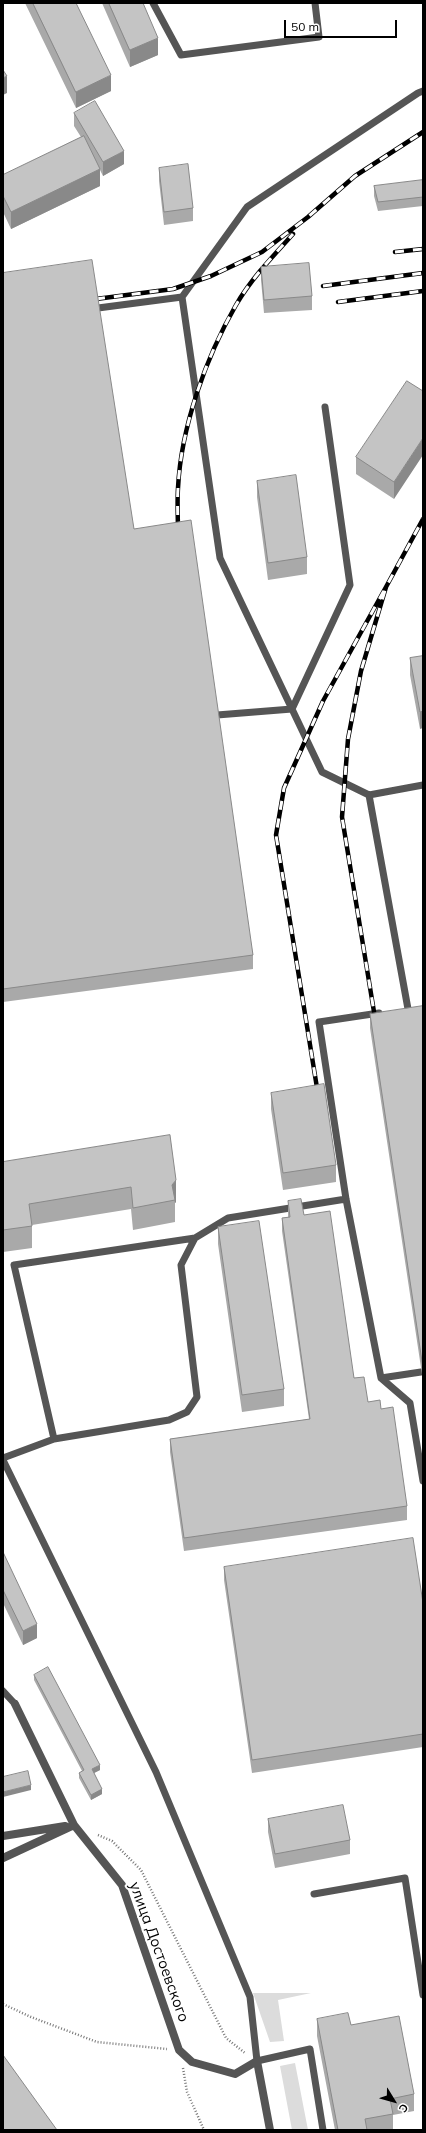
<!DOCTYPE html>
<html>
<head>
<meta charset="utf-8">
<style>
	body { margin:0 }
	#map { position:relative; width:426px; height:2133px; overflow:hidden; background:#fff; font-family:Mulish,sans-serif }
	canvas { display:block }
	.frame { position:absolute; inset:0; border:4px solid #000; pointer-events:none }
	.north { position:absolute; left:374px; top:2081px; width:40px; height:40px; -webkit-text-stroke:3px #fff; paint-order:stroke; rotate:127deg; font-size:11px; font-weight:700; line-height:16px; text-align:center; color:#000 }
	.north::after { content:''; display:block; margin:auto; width:14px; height:18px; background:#000; clip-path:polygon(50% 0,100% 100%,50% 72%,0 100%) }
	.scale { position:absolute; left:284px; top:20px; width:113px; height:18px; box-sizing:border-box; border:2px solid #000; border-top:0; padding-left:5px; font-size:12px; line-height:14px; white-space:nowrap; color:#000; -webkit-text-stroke:3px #fff; paint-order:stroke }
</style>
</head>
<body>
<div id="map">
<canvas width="426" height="2133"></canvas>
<div class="frame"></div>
<div class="north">С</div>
<div class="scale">50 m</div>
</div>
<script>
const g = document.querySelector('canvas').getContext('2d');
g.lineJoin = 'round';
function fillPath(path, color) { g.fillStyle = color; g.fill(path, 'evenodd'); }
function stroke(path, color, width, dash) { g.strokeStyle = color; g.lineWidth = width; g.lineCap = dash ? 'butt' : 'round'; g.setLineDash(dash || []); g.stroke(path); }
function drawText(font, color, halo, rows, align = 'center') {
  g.font = font + ' Mulish,sans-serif'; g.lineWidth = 4; g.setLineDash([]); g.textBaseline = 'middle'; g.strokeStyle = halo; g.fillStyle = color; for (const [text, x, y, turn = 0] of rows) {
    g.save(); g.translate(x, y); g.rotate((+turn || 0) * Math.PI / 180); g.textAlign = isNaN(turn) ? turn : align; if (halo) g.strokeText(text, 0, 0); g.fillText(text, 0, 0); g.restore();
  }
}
fillPath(new Path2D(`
	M253 1993H311L278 2000 284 2041 270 2042Z
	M295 2063 308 2130H292L280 2066Z`), '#dcdcdc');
stroke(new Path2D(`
	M98 1835 112 1841 141 1870 226 2038 245 2053
	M3 2004 31 2017 97 2042 167 2049
	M183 2068 187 2092 204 2130`), '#777', 2.5, [1, 2]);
stroke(new Path2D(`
	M153 3 181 55 319 37 315 3
	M98 308 182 297
	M217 715 292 709 350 585 325 407
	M369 795 423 785
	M408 1009 369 795 322 772 220 558 182 297 247 207 418 93 423 91
	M379 1013 319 1022 346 1199 381 1378 410 1403 423 1481
	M381 1378 421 1372
	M54 1439 14 1265 195 1238
	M3 1458 54 1439 169 1420 187 1412 197 1397 181 1265 195 1238 228 1218 346 1199
	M3 1460 156 1772 250 1997 257 2061 310 2049 323 2130
	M3 1691 15 1704
	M314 1894 405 1878 423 1995`), '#555', 7);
stroke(new Path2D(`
	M15 1704 74 1825 122 1885 179 2050 192 2062 235 2074 257 2061 270 2130
	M3 1836 65 1826
	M3 1858 74 1825`), '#555', 8);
const rail = new Path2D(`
	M395 252 423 249
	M323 286 423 273
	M96 299 173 289 211 276 262 252 308 217 355 176 423 132
	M338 302 423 291
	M178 533C178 518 177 503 178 488 181 427 206 357 236 305 251 279 273 256 293 234
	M376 1024 342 817 348 739 361 671 386 587 423 519
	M318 1094 276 835 284 788 323 701 386 587`);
stroke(rail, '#000', 4.5);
stroke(rail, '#fff', 3, [9]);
fillPath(new Path2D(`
	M25 3H76L111 91 76 108Z
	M102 3H143L158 55 130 67Z
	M74 113 124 164 103 176 100 170V186L11 229 3 212V175L81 137 74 126Z
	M159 168 193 208V221L164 225 159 181Z
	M423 180V206L378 211 374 196V186Z
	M261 267 312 296V310L264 313 261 280Z
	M3 273 134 529 253 955V969L3 1002Z
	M407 381 394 499 356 474V457Z
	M257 481 307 557V574L268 580 257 497Z
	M423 656 420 729 410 675V658Z
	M423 1006V1381L370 1028V1014Z
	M271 1093 336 1165V1182L283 1190 271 1109Z
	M170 1135 176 1202 175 1203V1222L133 1230 131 1209 32 1225V1248L3 1252V1162Z
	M288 1201 304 1215 354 1378 368 1402 381 1409 407 1506V1520L184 1551 170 1452V1439L309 1419 282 1231V1218L288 1217Z
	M218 1227 284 1389V1406L242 1412 218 1244Z
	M3 1552 37 1638 23 1645 3 1603Z
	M224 1567 423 1603V1747L252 1773 224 1580Z
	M34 1675 100 1770 94 1773 102 1794 91 1800 79 1778V1773L82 1771 34 1680Z
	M268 1819 350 1840V1854L275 1868 268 1832Z
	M317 2019 351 2025 414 2094V2111L393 2115V2130H335L317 2036Z`), '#a9a9a9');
fillPath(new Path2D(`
	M158 38V55L130 67V50Z
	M111 75V91L76 108V92Z
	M7 76V93L3 95V78Z
	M124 151V164L103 176V162Z
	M100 169V186L11 229V212Z
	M423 438V455L394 499V482Z
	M423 711V728L420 729V712Z
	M176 1180V1202L175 1203 172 1185Z
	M37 1624V1638L23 1645V1631Z
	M100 1765V1770L92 1774V1769Z
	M31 1785V1790L3 1797V1792Z
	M102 1789V1794L91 1800V1795Z`), '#898989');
const building = new Path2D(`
	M33 3H76L111 75 76 92Z
	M109 3H143L158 38 130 50Z
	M3 70 7 76 3 78Z
	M95 101 124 151 103 162 74 113Z
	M84 136 100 169 11 212 3 196V175Z
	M188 164 193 208 164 212 159 168Z
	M423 180V197L378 202 374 186Z
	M92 260 134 529 191 520 253 955 3 989V273Z
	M309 263 312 296 264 300 261 267Z
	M407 381 423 391V438L394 482 356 457Z
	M296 475 307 557 268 563 257 481Z
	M423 656V711L420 712 410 658Z
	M423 1006V1368L370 1014Z
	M324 1084 336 1165 283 1173 271 1093Z
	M170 1135 176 1180 172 1185 175 1200 133 1208 131 1187 29 1204 32 1226 3 1230V1162Z
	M301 1199 304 1215 330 1211 354 1378 364 1377 368 1402 380 1400 381 1409 393 1407 407 1506 184 1538 170 1439 310 1419 282 1218 290 1217 288 1201Z
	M259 1221 284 1389 242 1395 218 1227Z
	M413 1538 423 1603V1734L252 1760 224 1567Z
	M3 1552 37 1624 23 1631 3 1590Z
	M48 1667 100 1765 92 1769 102 1789 91 1795 79 1773 84 1770 34 1675Z
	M28 1771 31 1785 3 1792V1777Z
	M343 1805 350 1840 275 1854 268 1819Z
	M348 2013 351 2025 399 2016 414 2094 390 2099 393 2114 365 2119 367 2130H338L317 2019Z
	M3 2055 57 2130H3Z`);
fillPath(building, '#c4c4c4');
stroke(building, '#898989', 1);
drawText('15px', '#000', '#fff', [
	["улица Достоевского",159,1952,70]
]);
</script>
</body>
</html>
